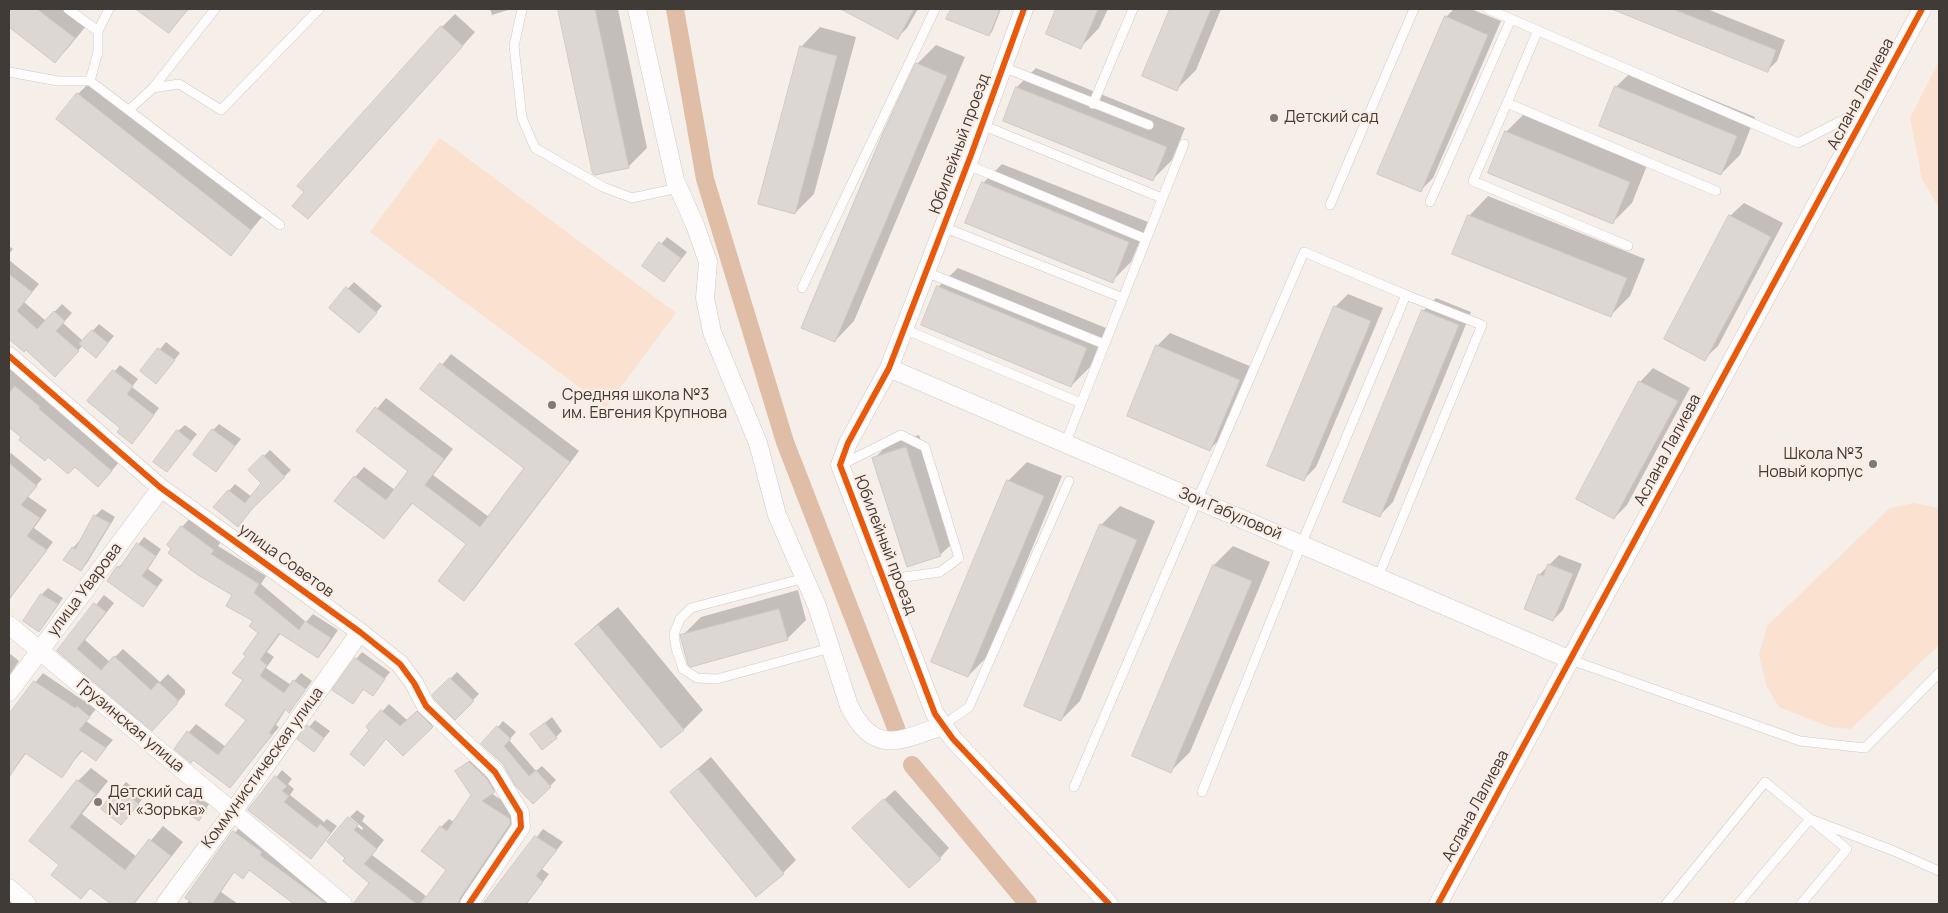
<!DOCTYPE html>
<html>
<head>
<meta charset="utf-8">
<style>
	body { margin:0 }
	#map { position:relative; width:1948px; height:913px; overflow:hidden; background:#f6eee9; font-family:Manrope,sans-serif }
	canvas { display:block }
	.frame { position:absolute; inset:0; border:10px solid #413b38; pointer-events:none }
</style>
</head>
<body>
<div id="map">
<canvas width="1948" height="913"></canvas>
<div class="frame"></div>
</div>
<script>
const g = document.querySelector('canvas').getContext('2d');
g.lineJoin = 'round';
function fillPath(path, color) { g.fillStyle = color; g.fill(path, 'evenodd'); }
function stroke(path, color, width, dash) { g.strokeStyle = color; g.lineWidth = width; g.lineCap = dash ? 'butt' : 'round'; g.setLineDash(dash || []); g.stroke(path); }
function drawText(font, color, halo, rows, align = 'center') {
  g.font = font + ' Manrope,sans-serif'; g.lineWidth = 4.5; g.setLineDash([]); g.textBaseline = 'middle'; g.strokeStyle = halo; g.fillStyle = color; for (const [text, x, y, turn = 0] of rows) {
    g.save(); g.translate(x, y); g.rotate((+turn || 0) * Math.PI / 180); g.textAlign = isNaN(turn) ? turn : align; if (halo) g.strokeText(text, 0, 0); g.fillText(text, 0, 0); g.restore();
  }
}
fillPath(new Path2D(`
	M1939 61V208L1922 179 1910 118Z
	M440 138 676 313 606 407 370 232Z
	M1914 503 1939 508V645L1851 729 1830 727 1779 707 1766 685 1759 655 1767 626 1890 508Z`), '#fbe1d0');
fillPath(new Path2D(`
	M9 9H66L87 25 68 48 55 61 9 25Z
	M148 9H189L168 32 145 14Z
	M490 9H511L492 15Z
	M559 9H618L647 148 628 167 594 173Z
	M859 9H918L907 28 897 38 856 15Z
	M952 9H1001L992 32 989 35 948 19Z
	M1058 9H1108L1099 28 1080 48 1047 33Z
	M1171 9H1221L1196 70 1177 89 1144 76Z
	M1454 9H1471L1501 21 1433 178 1420 191 1446 17Z
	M1614 9H1707L1785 40 1777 61 1767 71Z
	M455 14 475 32 321 205 442 27Z
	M820 27 856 37 814 194 795 213 801 47Z
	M936 45 965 57 854 321 835 341 917 64Z
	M1036 68 1185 128 1172 160 1153 179 1004 120 1017 87Z
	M1635 68 1755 117 1740 155 1721 174 1616 87Z
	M91 81 263 216 231 254 78 94Z
	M1525 113 1648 163 1632 203 1613 222 1506 132Z
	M1002 164 1148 222 1131 262 1112 281 983 183Z
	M1488 196 1645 259 1630 296 1611 315 1469 216Z
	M1744 203 1783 223 1718 346 1704 359 1730 216Z
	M667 237 687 252 664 281 643 266Z
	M9 246 13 249 9 254Z
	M9 260 39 284 24 302 46 321 62 304 72 313 63 323 83 341 99 324 114 336 102 350 83 345 63 368 26 349 24 351 9 338Z
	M958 268 1106 328 1090 367 1071 386 938 287Z
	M354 282 382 306 365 325 330 308Z
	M1348 294 1383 308 1316 467 1303 480 1335 307Z
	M1436 298 1471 312 1393 502 1380 515 1423 311Z
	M1170 333 1252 367 1223 436 1210 449 1157 346Z
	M166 342 180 353 162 376 142 371Z
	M451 354 579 451 474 589 464 599 468 544 413 503 384 537 355 477 364 467 395 490 410 470 358 431 386 398 453 449 433 475 489 517 526 468 422 389Z
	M9 365 46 399 45 400 119 462 106 478 75 465 23 437 9 425Z
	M120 365 138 379 132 387 159 408 138 436 122 428 89 401Z
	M1653 368 1690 388 1627 505 1614 518 1578 498 1640 382Z
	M219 424 241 439 216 470 213 430Z
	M185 425 197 434 167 471 178 431Z
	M919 435 954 542 940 555 874 459 887 445Z
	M270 450 291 470 258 502 238 525 215 507 235 484 252 497 263 483 250 470Z
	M11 453 42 479 27 496 47 510 34 528 53 542 9 600V517L10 518 27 497 9 483V456Z
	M1027 462 1062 476 987 657 968 676 1008 481Z
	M1120 506 1155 521 1080 701 1061 720 1101 525Z
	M102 509 115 517 87 563 81 570 73 548 79 541 80 542 95 516Z
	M189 519 221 542 218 546 266 576 261 584 306 622 313 614 338 630 325 649 318 657 281 633 267 652 274 657 266 668 291 685 301 673 312 681 296 703 289 711 286 709 276 725 279 727 230 787 193 758 175 748 196 724 226 747 247 719V656L260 633 255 621 182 527Z
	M144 537 161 549 148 569 163 580 143 605 118 567 125 562Z
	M1233 546 1270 562 1190 752 1171 771 1214 565Z
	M1559 555 1582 564 1563 610 1553 620 1539 575Z
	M48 588 63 598 45 624 39 631 25 621 42 594Z
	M798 590 806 620 787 639 682 636 701 617Z
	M104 595 114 603 85 640 110 662 123 649 160 682 168 674 185 690V694L161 720 59 651Z
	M618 607 703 710 684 729 661 747 577 644 596 625Z
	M362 652 390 672 373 694 365 688 352 703 356 659Z
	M9 653 19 661 9 676Z
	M457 672 479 694 455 718 434 695Z
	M43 673 84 701 86 699 97 708 86 721 113 740 96 759 83 750 61 776 27 752 9 777V715Z
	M389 704 407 720 423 706 438 720 403 754 387 738 368 727Z
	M552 717 562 731 556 737 531 734Z
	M315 720 330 731 314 750 299 739Z
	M503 721 516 732 509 740 536 771 542 766 556 780 550 786 516 784 498 727Z
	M478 754 502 783 491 793 518 811V815L459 904H441L429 896 448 869 441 827 449 819 454 822 472 795 457 771Z
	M711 757 796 860 783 873 671 792Z
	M91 768 108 781 82 814 137 857 163 826 183 842 134 904H113L91 887 81 897 61 864 31 841 78 781Z
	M282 770 292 779 288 784 294 789 290 795 324 822 327 819 337 826 317 851 250 810Z
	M126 782 144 797 128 817 103 808Z
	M895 790 949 848 940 858 864 818Z
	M196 797 209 804 199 819 193 800Z
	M357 810 365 816 362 821 384 840 372 855 426 896 420 904H364L358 900 371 883 347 857 348 819 362 830 363 828 350 817Z
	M241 825 342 904H295L250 869 243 877 235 871 221 892 238 904H186L190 900 186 898Z
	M543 829 563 842 542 869 549 874 527 903 525 904H485Z
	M9 896 21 904H9Z`), '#0003');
stroke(new Path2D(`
	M675 9 705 179 785 442 896 728
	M912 765 1028 904`), '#dfbda7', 18);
const building = new Path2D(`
	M9 9H37L75 38 55 63 9 27Z
	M136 9H188L169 33Z
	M558 9H595L629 168 595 175 593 174Z
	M841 9H914L898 39Z
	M951 9H1000L989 36 946 19Z
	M1056 9H1098L1081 49 1046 34Z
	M1170 9H1211L1177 91 1142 76Z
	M1612 9H1673L1776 50 1768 72Z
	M1445 16 1488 35 1421 192 1377 174Z
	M441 26 463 46 308 219 292 206 304 192 297 186Z
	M800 46 837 56 795 214 758 204Z
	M916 63 947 76 835 342 801 328 883 133Z
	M1615 86 1737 136 1721 175 1599 126Z
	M1016 87 1167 147 1153 181 1003 121Z
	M77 93 251 230 231 256 56 119Z
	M1505 131 1630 182 1613 224 1488 173Z
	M982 182 1129 242 1113 283 965 223Z
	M1468 215 1627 278 1611 317 1452 254Z
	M1729 215 1771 237 1705 361 1664 339Z
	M659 242 681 258 664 282 642 266Z
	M9 274 32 292 17 311 37 329 54 311 65 321 56 331 79 351 55 377 26 350 24 352 9 339Z
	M937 286 1087 348 1071 387 921 325Z
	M346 287 377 313 359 333 329 308Z
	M1334 306 1371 321 1304 481 1267 466Z
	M1422 310 1459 325 1380 517 1343 502Z
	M92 330 108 343 96 358 79 344Z
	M1156 345 1240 380 1210 451 1127 416Z
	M158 348 175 360 156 384 140 371Z
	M440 363 570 462 464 601 438 581 466 544 412 503 384 539 334 501 354 476 386 500 408 471 356 431 375 407 444 459 425 485 480 527 524 468 420 389Z
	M113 370 133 386 127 394 154 415 132 444 117 432 120 428 87 401Z
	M1639 381 1678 401 1614 519 1576 499Z
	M15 386 40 407 39 409 112 471 98 487 75 467 68 474 48 457 45 461 19 440 21 437 9 427V393Z
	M212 429 235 446 216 472 193 455Z
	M177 430 191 441 167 472 153 462Z
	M906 447 941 556 907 567 872 458Z
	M263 455 285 477 252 509 238 527 213 507 228 490 245 503 261 483 248 470Z
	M9 463 37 486 21 505 40 518 27 536 47 550 9 599Z
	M1007 480 1044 496 968 677 931 662Z
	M94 515 110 523 81 571 63 560 72 547 75 549Z
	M1100 524 1137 540 1061 721 1024 706Z
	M181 526 214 550 211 554 259 584 254 593 299 630 305 621 331 638 318 658 279 633 260 660 267 665 260 676 284 693 293 680 306 689 289 713 285 709 269 733 272 735 230 788 193 760 191 763 174 749 187 731 218 755 246 720 225 705 243 680 232 673 246 656 243 654 258 633 249 626 253 621 226 606 232 595 198 575 168 553 171 549 167 545Z
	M137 543 156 556 142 576 157 587 143 607 107 581 117 566 119 568Z
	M1548 564 1573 574 1553 621 1524 609 1538 574 1543 576Z
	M1213 565 1252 581 1171 773 1132 756Z
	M41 594 58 604 39 632 23 621Z
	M94 603 106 612 77 649 101 670 114 656 151 690 158 682 177 699V704L152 731 57 651Z
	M779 609 788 640 691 667 688 665 680 635Z
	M598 625 684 730 661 748 575 644Z
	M355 658 385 679 373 696 363 689 353 704 332 690Z
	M450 678 474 701 455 720 435 700 432 695Z
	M34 681 75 708 77 706 90 717 79 730 106 748 96 761 81 750 62 778 25 753 9 777V714Z
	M381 710 400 726 417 711 433 727 403 756 386 739 364 766 350 754 369 730 366 727Z
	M545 723 557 738 542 750 530 734Z
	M307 725 324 738 314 752 297 739Z
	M497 726 511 739 504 746 529 776 536 770 551 787 533 804 515 785 503 764 481 744Z
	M469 762 487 779 495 792 482 801 510 819V824L460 898 458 904H421L446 870 421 851 440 826 447 831 471 795 455 771Z
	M698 769 784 874 756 897 670 792Z
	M275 776 287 786 282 791 289 796 284 802 317 828 320 824 331 833 311 859 248 810Z
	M77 780 96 794 70 827 125 870 149 839 171 856 133 904H111L90 888 81 899 51 875 59 865 29 841Z
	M118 787 139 804 121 825 101 809Z
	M192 799 207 808 199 821 185 812Z
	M884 799 941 859 909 888 852 828Z
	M348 817 358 825 354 830 377 849 364 864 417 904H353L369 883 343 861 345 858 327 842Z
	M233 831 262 852 260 855 327 904H294L249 870 243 879 234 872 212 904H194L185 898Z
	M535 836 557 850 536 876 543 882 526 904H483Z`);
fillPath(building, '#ddd7d3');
stroke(building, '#cec8c4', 1);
const service = new Path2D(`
	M68 9 98 31V52L90 81
	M522 9 514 46 522 118 535 148 603 187 632 198 678 188
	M1511 19 1798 143 1866 108
	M1538 30 1507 103 1716 191
	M98 31 109 9
	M1003 67 1149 125
	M9 72 58 81H90L280 225
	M153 88 215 9
	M1507 103 1473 181 1628 246
	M1093 104 1133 9
	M129 110 153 88 179 84 221 110 319 9
	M982 125 1162 198
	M968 165 1146 239
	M1430 202 1511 19 1488 9
	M1330 205 1414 9
	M943 227 1123 298
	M926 272 1104 344
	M802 288 935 9
	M904 329 1081 403
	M1065 444 1184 144
	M841 465 901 435 925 447 959 558 940 572 884 580
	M1378 577 1482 325 1406 295
	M805 578 691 608 680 619 674 634 676 648 683 669 697 678 717 679 830 648
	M1571 660 1800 741 1865 748 1939 673
	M942 726 969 707 1069 481
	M1074 787 1304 252 1406 295 1301 545 1202 792
	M1666 904 1765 782 1847 849 1801 904
	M1738 904 1810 819 1894 851 1939 871`);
const minor = new Path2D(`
	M637 9 675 180 695 225 708 262 705 298 712 332 758 443 777 515 817 606 849 706C874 756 899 741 942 726
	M1024 9 971 155 889 368 848 443 840 465 935 714 953 739 1109 904
	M9 356 161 488 360 632 400 664 414 683 426 706 495 772 520 813 521 827 469 904
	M889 368 1571 660
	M9 625 343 904
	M9 692 161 488
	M9 888 27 904
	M165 904 233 812 360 632
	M1438 904 1922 9`);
stroke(service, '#d0c9c5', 10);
stroke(minor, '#d0c9c5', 19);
stroke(service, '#fefcfc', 9);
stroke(minor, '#fefcfc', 18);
stroke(new Path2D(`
	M1024 9 971 155 889 368 848 443 840 465 935 714 953 739 1109 904
	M9 356 161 488 360 632 400 664 414 683 426 706 495 772 520 813 521 827 469 904
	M1438 904 1922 9`), '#e8590c', 6);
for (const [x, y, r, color] of [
	[1274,118,5,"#807a76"],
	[552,405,5,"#807a76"],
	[1873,464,5,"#807a76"],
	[98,802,5,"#807a76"]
]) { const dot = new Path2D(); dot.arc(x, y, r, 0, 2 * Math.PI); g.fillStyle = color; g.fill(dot); stroke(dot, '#fbede4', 2); }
drawText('16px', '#413b38', '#fbede4', [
	["Аслана Лалиева",1861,94,-62],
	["Юбилейный проезд",960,144,-70],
	["Аслана Лалиева",1668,450,-62],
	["Зои Габуловой",1230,514,23],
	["Юбилейный проезд",885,545,69],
	["улица Советов",286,561,36],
	["улица Уварова",85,590,-53],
	["Грузинская улица",130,726,40],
	["Коммунистическая улица",263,768,-54],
	["Аслана Лалиева",1476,806,-62]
]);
drawText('16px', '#413b38', '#fbede4', [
	["Детский сад",1284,118],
	["Средняя школа №3",562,396],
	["им. Евгения Крупнова",562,414],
	["Школа №3",1863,455,"right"],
	["Новый корпус",1863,473,"right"],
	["Детский сад",108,793],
	["№1 «Зорька»",108,811]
], 'left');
</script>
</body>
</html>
